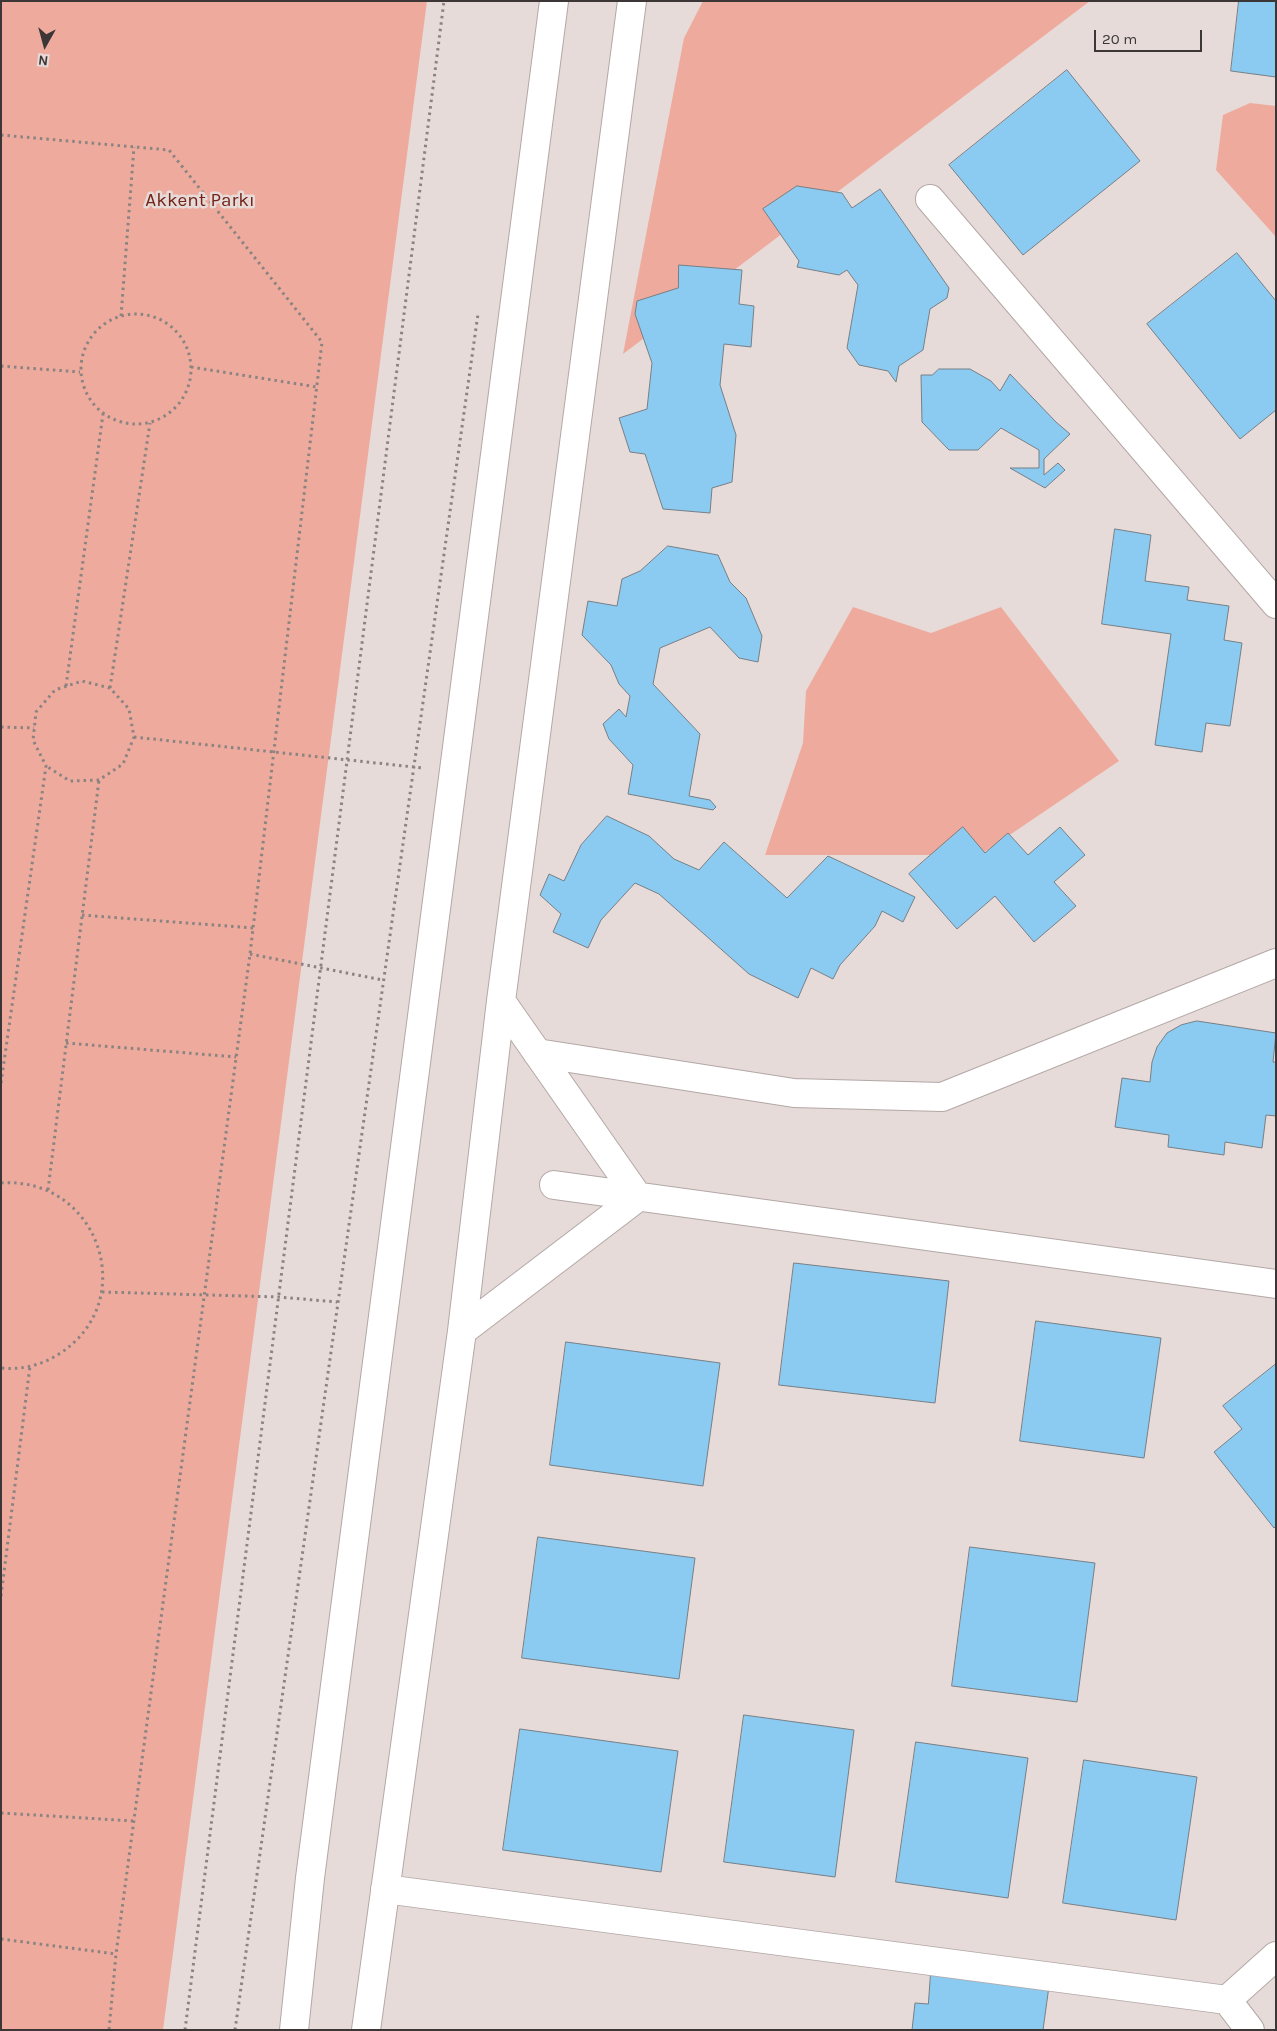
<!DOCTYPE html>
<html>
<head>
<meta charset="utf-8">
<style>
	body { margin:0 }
	#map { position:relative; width:1277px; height:2031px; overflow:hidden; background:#e6dbd9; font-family:Karla,sans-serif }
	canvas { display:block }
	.frame { position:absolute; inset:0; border:2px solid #3c3736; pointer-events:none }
	.north { position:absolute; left:20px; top:20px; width:50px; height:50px; -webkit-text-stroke:4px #e6dbd9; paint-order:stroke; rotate:187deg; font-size:14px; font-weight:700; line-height:20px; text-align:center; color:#3c3736 }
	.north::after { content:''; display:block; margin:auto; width:18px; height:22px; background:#3c3736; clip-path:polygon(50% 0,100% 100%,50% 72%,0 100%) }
	.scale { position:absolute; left:1094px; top:30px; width:108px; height:22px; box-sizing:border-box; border:2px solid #3c3736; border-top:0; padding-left:6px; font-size:15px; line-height:18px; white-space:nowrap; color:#3c3736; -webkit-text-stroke:4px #e6dbd9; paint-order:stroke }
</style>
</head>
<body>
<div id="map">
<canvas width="1277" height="2031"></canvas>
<div class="frame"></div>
<div class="north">N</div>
<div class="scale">20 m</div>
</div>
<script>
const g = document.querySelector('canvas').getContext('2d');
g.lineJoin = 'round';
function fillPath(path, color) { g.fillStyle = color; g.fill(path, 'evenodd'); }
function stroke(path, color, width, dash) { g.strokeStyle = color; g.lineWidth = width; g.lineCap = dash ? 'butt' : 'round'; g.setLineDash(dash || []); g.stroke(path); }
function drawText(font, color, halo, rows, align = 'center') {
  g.font = font + ' Karla,sans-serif'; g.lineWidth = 5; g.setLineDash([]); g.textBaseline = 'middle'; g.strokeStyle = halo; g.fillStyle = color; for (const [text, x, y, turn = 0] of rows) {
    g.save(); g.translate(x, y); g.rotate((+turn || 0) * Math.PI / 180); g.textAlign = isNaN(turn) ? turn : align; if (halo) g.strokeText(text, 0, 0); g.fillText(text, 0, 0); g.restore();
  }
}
fillPath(new Path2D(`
	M1 1H427L163 2030H1Z
	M703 1H1090L623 354 684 38Z
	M1250 103 1276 106V237L1216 170 1223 115Z
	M853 607 931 633 1001 607 1119 761 980 855H765L803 743 806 691Z`), '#eeab9d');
const building = new Path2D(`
	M1239 1H1276V77L1231 71Z
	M1067 70 1140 161 1023 255 949 165Z
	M797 186 842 193 852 208 880 189 949 288 947 298 930 309 923 350 899 366 896 382 888 371 859 365 847 348 858 285 847 270 839 275 797 267 799 261 763 209Z
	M1237 253 1276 301V410L1240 439 1147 324Z
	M679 265 742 270 739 304 754 306 751 347 724 344 720 385 736 435 732 482 712 488 710 513 663 509 645 454 630 452 619 418 647 409 652 363 635 314 637 301 678 288Z
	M939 369H970L991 381 1000 391 1010 374 1056 422 1070 434 1044 459V475L1058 463 1065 470 1045 488 1010 468H1039V450L1001 428 978 450H949L922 422 921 375H932Z
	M1115 529 1151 535 1145 581 1189 587 1187 600 1229 606 1224 640 1242 643 1230 726 1206 723 1202 752 1155 745 1171 634 1102 624Z
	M668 546 718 555 730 582 746 598 762 636 758 662 739 658 710 627 660 648 653 684 700 734 689 796 710 800 716 807 713 810 628 794 633 765 609 739 603 724 619 709 626 717 630 696 619 684 611 665 582 635 588 601 617 606 622 579 640 571Z
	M607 816 649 836 674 859 699 870 724 842 787 898 828 856 915 897 903 922 882 911 875 926 840 965 833 979 811 968 798 998 749 974 659 894 635 883 601 920 588 948 553 932 561 914 540 895 549 874 564 881 581 845Z
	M963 827 985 853 1008 833 1028 855 1060 827 1085 855 1054 882 1076 906 1034 942 995 896 957 929 909 874Z
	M1197 1021 1276 1033 1273 1062H1276V1116L1266 1115 1262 1148 1225 1142 1224 1155 1168 1147 1169 1135 1115 1127 1122 1078 1150 1082 1152 1062 1157 1047 1167 1033 1181 1025Z
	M794 1263 949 1281 935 1403 779 1385Z
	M1036 1321 1161 1338 1144 1458 1020 1441Z
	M566 1342 720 1363 703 1486 550 1465Z
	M1276 1364V1526L1274 1528 1214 1452 1242 1429 1223 1406Z
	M538 1537 695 1558 679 1679 522 1658Z
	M970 1547 1095 1563 1077 1702 952 1686Z
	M744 1715 854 1730 835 1877 724 1862Z
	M520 1729 678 1751 661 1872 503 1850Z
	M916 1742 1028 1758 1008 1898 896 1882Z
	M1084 1760 1197 1777 1176 1920 1063 1903Z
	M931 1972 1049 1986 1043 2030H912L915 2003 928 2004Z`);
fillPath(building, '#8bcaf1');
stroke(building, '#777f85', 1);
const minor = new Path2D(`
	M930 199 1276 604
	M537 1053 794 1093 942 1097 1276 963
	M554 1185 1276 1284
	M462 1331 638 1197 501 1001
	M385 1889 1227 2000
	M294 2030 310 1878 554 1
	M366 2030 462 1331 501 1001 632 1
	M1250 2030 1227 2000 1276 1956`);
stroke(minor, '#b3a8a6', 30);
stroke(new Path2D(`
	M1 135 169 150 322 342 250 954 116 1954 109 2030
	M81 369a55 55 0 1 1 110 0a55 55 0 1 1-110 0Z
	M121 316 134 147
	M1 366 80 372
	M191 367 317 387
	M66 686 103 414
	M110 688 150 423
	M1 727 34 728
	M134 737 423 768
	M82 915 253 928
	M250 954 383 980
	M66 1043 236 1057
	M1 1083 46 766 33 740 36 712 55 690 82 681 110 688 129 709 134 737 123 764 99 780 70 781 46 766
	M1 1183C98 1176 142 1301 59 1354 42 1365 22 1370 1 1368
	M48 1190 99 780
	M102 1292 279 1297 337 1302
	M1 1596 30 1366
	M1 1813 134 1821
	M1 1939 116 1954
	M185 2030 444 1
	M235 2030 478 314`), '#8b8381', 3, [2.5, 4]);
stroke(minor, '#fff', 28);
drawText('19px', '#742418', '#e6dbd9', [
	["Akkent Parkı",200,201]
]);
</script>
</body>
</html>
